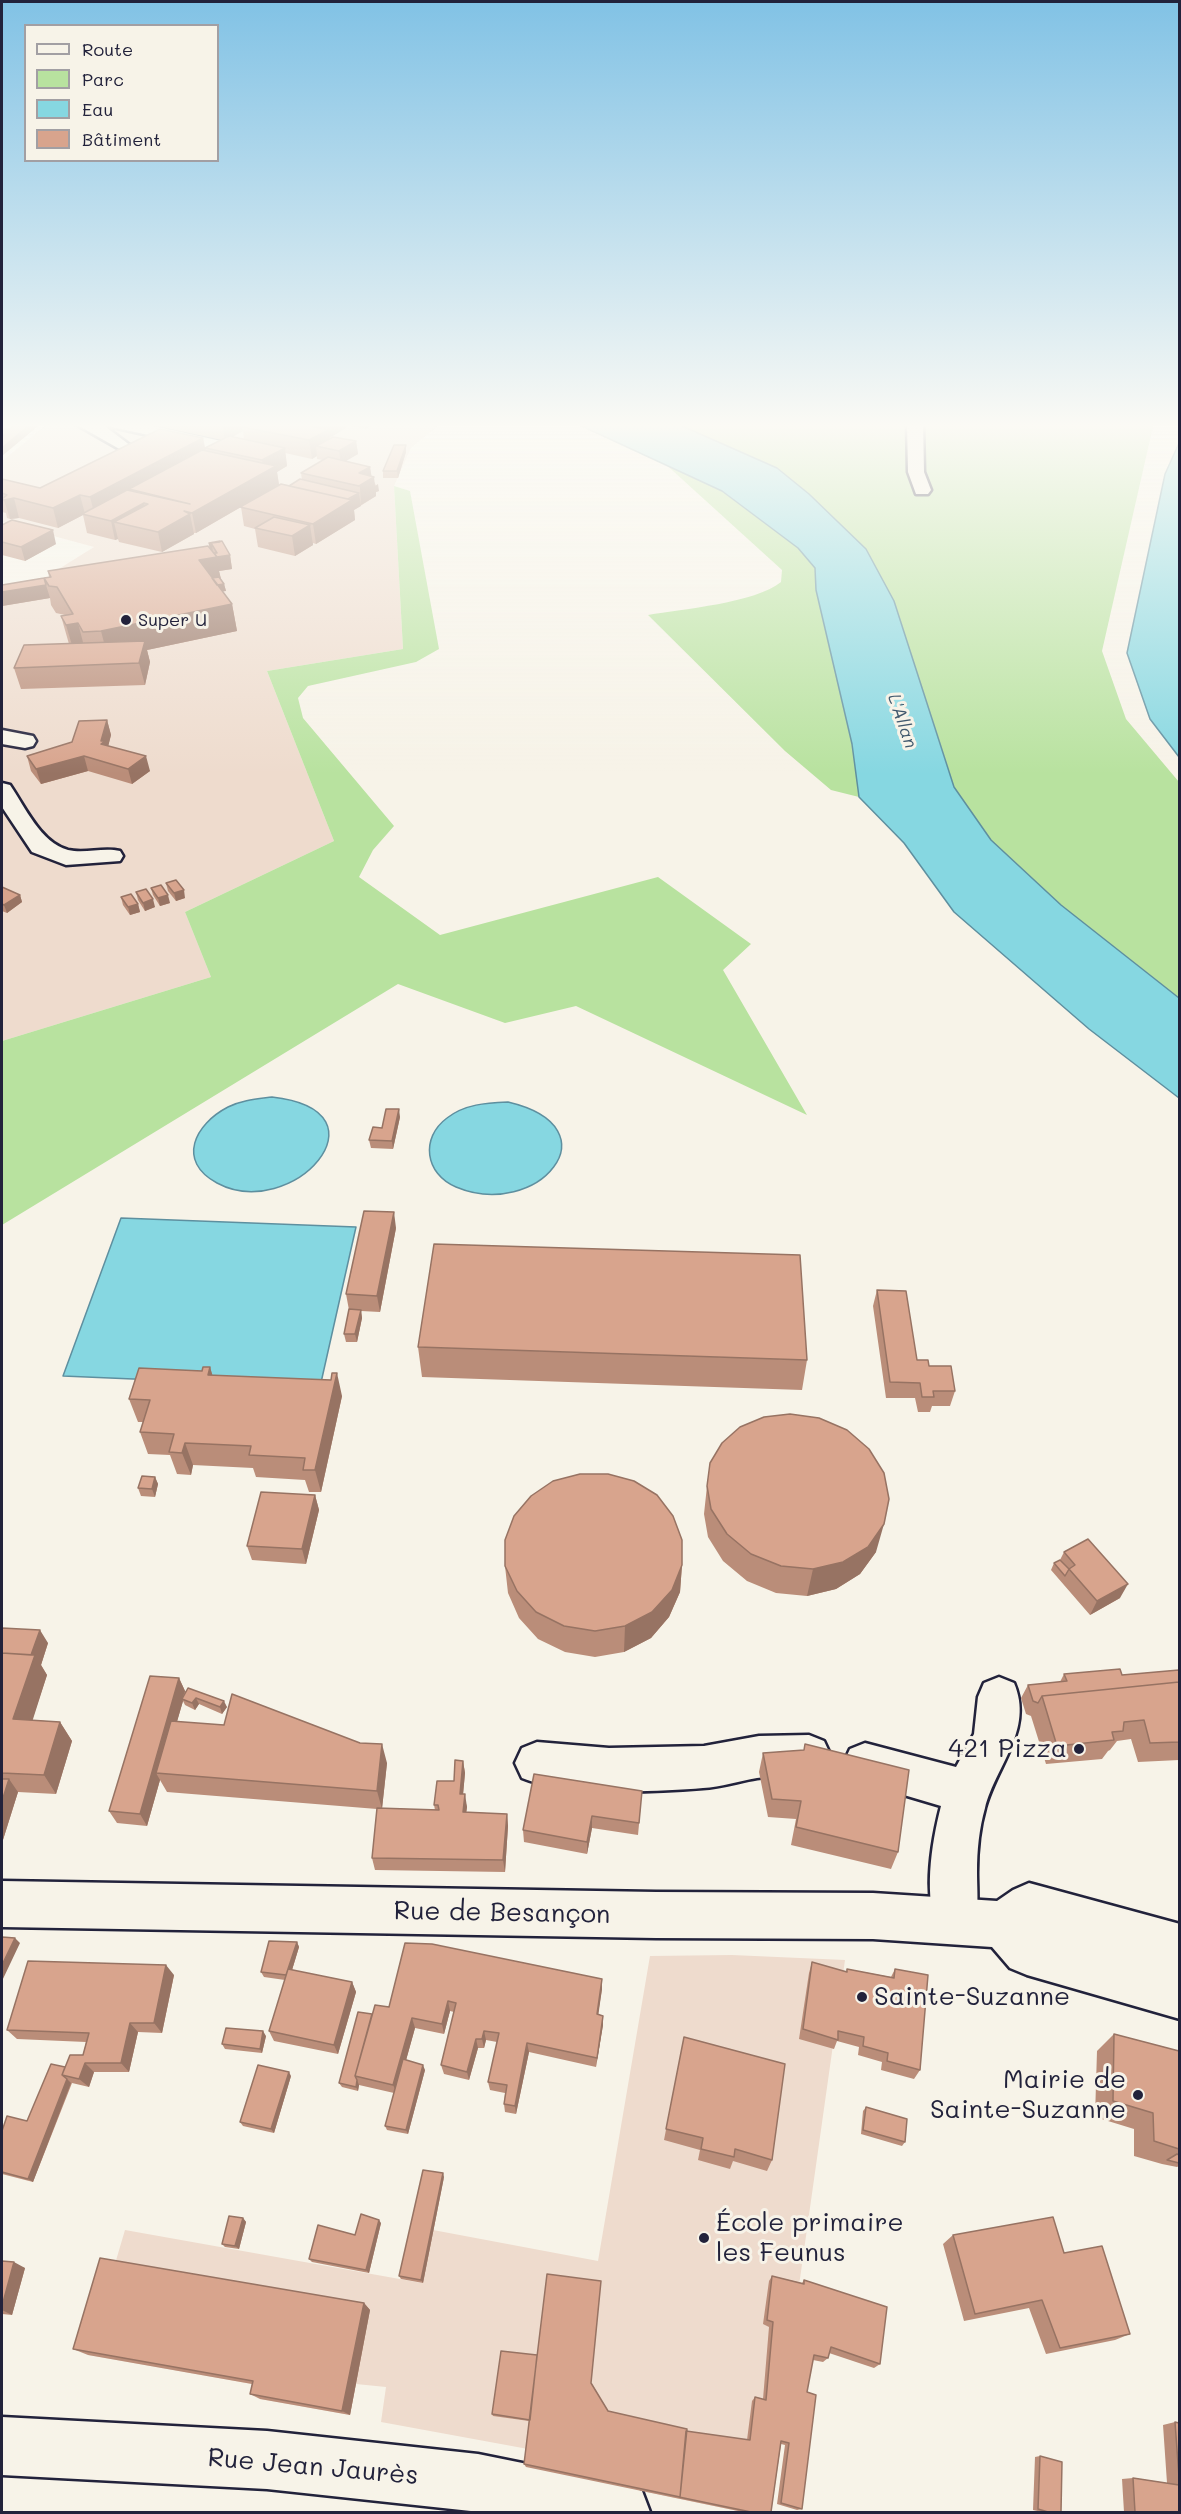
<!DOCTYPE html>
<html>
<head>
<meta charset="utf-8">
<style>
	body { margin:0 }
	#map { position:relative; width:1181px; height:2514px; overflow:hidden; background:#f7f3e8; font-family:Mali,sans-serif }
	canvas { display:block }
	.frame { position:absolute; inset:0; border:3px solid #22223b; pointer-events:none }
	.legend { position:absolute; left:24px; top:24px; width:195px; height:138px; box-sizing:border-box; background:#f7f3e8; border:2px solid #a29fa3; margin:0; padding:8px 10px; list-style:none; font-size:18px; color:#22223b }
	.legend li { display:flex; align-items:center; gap:12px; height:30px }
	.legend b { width:30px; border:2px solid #a29fa3 }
</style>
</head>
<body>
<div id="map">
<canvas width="1181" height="2514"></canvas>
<div class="frame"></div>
<ul class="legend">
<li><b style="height:8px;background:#f7f3e8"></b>Route</li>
<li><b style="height:16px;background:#b8e29f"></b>Parc</li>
<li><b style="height:16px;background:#86d7e1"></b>Eau</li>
<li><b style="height:16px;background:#d8a48d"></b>Bâtiment</li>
</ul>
</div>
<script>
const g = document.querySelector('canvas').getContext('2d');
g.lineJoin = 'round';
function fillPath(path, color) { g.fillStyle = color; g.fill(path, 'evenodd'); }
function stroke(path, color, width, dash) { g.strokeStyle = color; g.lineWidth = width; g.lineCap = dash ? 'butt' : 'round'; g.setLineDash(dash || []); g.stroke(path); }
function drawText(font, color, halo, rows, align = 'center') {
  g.font = font + ' Mali,sans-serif'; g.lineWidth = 6; g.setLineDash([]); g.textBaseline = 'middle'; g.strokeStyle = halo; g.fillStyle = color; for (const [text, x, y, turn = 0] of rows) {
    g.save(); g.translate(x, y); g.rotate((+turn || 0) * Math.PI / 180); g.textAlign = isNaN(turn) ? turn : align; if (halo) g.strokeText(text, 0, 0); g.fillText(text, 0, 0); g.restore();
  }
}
fillPath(new Path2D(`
	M50 422H442L411 448 394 486 403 649 267 671 334 841 185 912 211 977 2 1041V599L66 588 57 570 94 547 2 522V461Z
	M732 1955 845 1960 767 2512H743L526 2467 528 2449 381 2422 386 2387 356 2384 350 2415 260 2399 263 2386 88 2355 125 2230 422 2283 433 2230 598 2261 650 1956Z`), '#eedbcd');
fillPath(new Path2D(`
	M673 422H1154L1102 651 1126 719 1179 782V998L1061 905 991 840 954 787 894 601 778 469Z
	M662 461 722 491 798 548 815 568 816 590 852 744 859 797 831 790 785 751 648 615C683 609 755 603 781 582L782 570Z
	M394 486 410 491 439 649 416 662 308 686 298 698 303 718 394 826 373 850 359 877 440 935 658 877 751 944 723 970 807 1115 576 1006 505 1023 398 984 2 1225V1041L211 977 185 912 334 841 267 671 403 649Z`), '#b8e29f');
const water = new Path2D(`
	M573 422H673L777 468 809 494 866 549 894 601 954 787 991 840 1061 905 1179 998V1098L1089 1029 954 912 904 843 859 797 852 744 816 590 815 568 798 548 722 491Z
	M1179 443 1180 757H1179L1150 719 1127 653 1165 474Z
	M272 1097C395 1111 291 1223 217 1183 176 1161 195 1124 228 1107 242 1100 257 1099 272 1097Z
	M508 1102C618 1128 537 1221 456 1187 425 1174 420 1138 447 1118 465 1104 486 1103 508 1102Z
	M121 1218 356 1227 320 1387 63 1376Z`);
fillPath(water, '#86d7e1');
stroke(water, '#5e8f9f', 1.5);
const minor = new Path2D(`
	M72 422 102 424 131 446 123 451Z
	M104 422H135L235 444 243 449 235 454 112 427Z
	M907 422H923L924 472 931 490 928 494H916L908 472Z
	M2 730 33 736 36 741 33 746 25 748 2 744Z
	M2 783 10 785C25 807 41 843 68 850 85 854 103 847 120 851L123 856 120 861 66 865 32 852 2 807Z
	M999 1677 1014 1683C1034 1730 996 1765 985 1808 979 1829 977 1851 977 1872 977 1895 980 1914 971 1935L955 1942 939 1935C923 1898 931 1845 941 1806L850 1779 843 1764 850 1749 865 1743 956 1767 974 1734 978 1697 984 1683Z
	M809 1735 824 1741 831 1756 824 1771C802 1780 780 1775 757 1778 739 1781 721 1787 703 1788 655 1792 565 1796 522 1778L515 1763 522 1748 537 1742 609 1748 704 1746 759 1736Z
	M2 2417 267 2431 478 2454 621 2483 642 2491 650 2512H480L267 2489 2 2475Z`);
const major = new Path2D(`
	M2 422H18L8 432 2 434Z
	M2 1881 656 1892 873 1893 997 1901 1013 1890 1029 1883 1180 1924V2019L1027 1975 1010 1968 992 1947 873 1939 656 1938 2 1927Z`);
stroke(minor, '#22223b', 5);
stroke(major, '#22223b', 5);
fillPath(minor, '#f7f3e8');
fillPath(major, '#f7f3e8');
fillPath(new Path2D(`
	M139 422H374V424L365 429 346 425V428L329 438V439L356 441 358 454 345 461 370 467 371 476 379 491 376 492V496L354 510 355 520 316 544 313 543V545L295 556 258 547 255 529 244 526 241 507 196 533H194V534L162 552 119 542 118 539 115 540 87 533 83 515 58 528 19 518 10 519 7 518 6 513 2 512V479L40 488 203 438 206 451 205 448 222 440ZM243 431 244 439 232 437ZM285 453 312 459 317 456V459L323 460 301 473 302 480 289 486 279 485 277 472 287 466Z
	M406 445V452L398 478H383V471Z
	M2 525 56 544 25 561 2 555Z
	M209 543 230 555 232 569 219 571 221 579 224 584 226 591H222L232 604 237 631 147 650 150 662 145 685 21 689 14 668 69 644 61 616 65 615 56 613 51 605 50 598 2 606V585L49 577 48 571 209 547Z
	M107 720 111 735 108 746 150 771 132 784 88 771 41 784 31 771 27 756 72 742Z
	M166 883 185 898 176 901 168 891Z
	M2 887 20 895 22 902 7 913 2 911Z
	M151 888 170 903 160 906 153 895Z
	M136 892 155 907 145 911 138 900Z
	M121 897 138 904 140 912 130 915 123 905Z
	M400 1117 393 1149 371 1148 369 1140 382 1128Z
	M396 1228 380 1312 361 1311 362 1318 357 1342H346L344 1334 349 1310 346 1294Z
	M877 1290 917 1360 929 1366 955 1391 950 1406H932L930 1412H918L915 1398H886L873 1306Z
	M418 1347 807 1360 802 1390 422 1377Z
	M210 1367 212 1375 342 1396 321 1492H309L305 1480 256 1477 253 1468 193 1465 191 1475 177 1474 170 1455 148 1454 140 1432 143 1422H138L129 1399 202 1371Z
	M155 1477 158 1484 155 1497 141 1496 138 1488Z
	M707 1486 876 1552 860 1574 836 1589 807 1596 776 1593 747 1581 723 1561 708 1537 704 1514Z
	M315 1495 319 1510 306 1564 252 1560 247 1546Z
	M1064 1552 1120 1598 1090 1615 1051 1570 1054 1563 1060 1560Z
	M682 1565 680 1592 669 1617 651 1638 624 1652 595 1657 565 1652 538 1639 519 1618 508 1593 505 1566Z
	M2 1628 48 1643 41 1665 47 1675 32 1720 60 1722 72 1741 56 1794 18 1792 2 1843Z
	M1179 1670V1760L1138 1762 1131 1739 1117 1741 1110 1750 1108 1751 1102 1759 1046 1764 1031 1716 1026 1714 1021 1698 1028 1685 1060 1682 1064 1674 1122 1675Z
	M179 1678 185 1691 227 1707 222 1714 199 1704 195 1710 185 1705 183 1701 177 1721 387 1763 382 1808 435 1810 434 1805 454 1781 463 1761 465 1773 463 1794 467 1807 466 1812 507 1814 508 1826 505 1872 375 1870 372 1858 377 1809 167 1792 160 1780 147 1826 117 1823 109 1811Z
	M805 1744 898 1852 891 1869 791 1845 796 1819 768 1817 759 1772 763 1753 804 1750Z
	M641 1803 638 1835 592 1828 587 1854 524 1842 523 1830Z
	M297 1942 299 1947 292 1970 352 1982 356 1992 338 2054 274 2041 269 2031 285 1980 264 1977 261 1972Z
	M405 1943 602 1989 598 2014 603 2016V2025L596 2067 529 2052 516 2114 505 2112 504 2104 505 2093 490 2090 488 2082 497 2042 486 2040 484 2048H478L469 2080 444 2074 441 2065 454 2012 450 2011 444 2034 415 2028 406 2060 425 2070 408 2134 387 2130 385 2126 394 2093 359 2085 358 2091 342 2087 339 2083 372 2014 389 2007Z
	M812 1962 846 1972 847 1969 891 1977 895 1969 920 2070 914 2079 881 2070 882 2062 858 2055 859 2047 837 2041 834 2049 799 2039 809 1973Z
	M174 1975 162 2033 138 2032 129 2072H94L89 2087 72 2083 33 2182 2 2174V2131L27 2121 65 2067 83 2055 86 2042 17 2039 7 2030Z
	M1114 2034 1179 2051V2166L1177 2167 1162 2164 1134 2156V2129L1095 2117 1097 2051Z
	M266 2036 262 2053 225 2049 222 2044Z
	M684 2037 772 2160 767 2171 733 2161 730 2169 698 2160 700 2150 664 2140Z
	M291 2076 274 2133 243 2126 240 2122Z
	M866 2107 905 2142 902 2146 861 2134 863 2111Z
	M444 2177 423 2283 401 2279 399 2276Z
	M243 2218 246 2222 239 2249 225 2247 222 2244Z
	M381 2223 369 2273 312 2262 309 2259 355 2235Z
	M953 2235 1130 2334 1115 2340 1046 2354 1029 2308 964 2321 943 2244Z
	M2 2261 25 2268 12 2315 2 2314Z
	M772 2276 802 2283 804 2280 880 2364 874 2368 829 2353 828 2358 823 2362 813 2360 807 2392 802 2509 797 2510 777 2504 785 2445 781 2444 771 2512H743L526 2467 524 2464 529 2421 493 2416 492 2414 592 2384 608 2411 686 2431 747 2440 752 2401 755 2397 763 2399 769 2327 763 2324 769 2281Z
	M364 2303 370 2310 350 2415 260 2399 250 2394 252 2384 88 2355 73 2349Z
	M1175 2422 1179 2423V2512H1124L1122 2479 1133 2478 1167 2483 1163 2425Z
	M1040 2456 1061 2512H1042L1033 2510 1035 2457Z`), '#ba8d79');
fillPath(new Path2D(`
	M33 422H43L2 456V448Z
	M222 422H258L242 427 243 431 225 441Z
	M321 422H345L346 428 329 438 330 448 316 446 317 456 312 459 309 440 313 427Z
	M364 422H374V424L365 429Z
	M203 438 206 457 129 489 131 497 95 516 90 497Z
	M356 441 358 454 341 464 339 451Z
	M406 445V452L398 478 397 471Z
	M285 448 287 466 277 472 279 485 196 533 192 513 264 473 262 460Z
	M370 467 372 479 374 477 375 486 378 484 379 491 376 492V496L361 505 359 473Z
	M359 493 361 506 354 510 355 520 316 544 313 524Z
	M80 495 85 514H82L83 515 58 528 53 508Z
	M14 498 19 518 10 519 4 500Z
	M144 503 148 522H114L118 539 115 540 111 521Z
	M190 514 194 534 162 552 158 532Z
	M310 525 313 545 295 556 292 536Z
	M53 530 56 544 25 561 21 547Z
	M230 555 232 569 219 571 222 583 92 577Z
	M224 584 226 591 209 594 208 587Z
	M46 585 50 598 2 606V592Z
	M232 604 237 631 147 650 150 662 145 685 139 663 108 658 101 631Z
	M78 623 85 650 74 652 66 625Z
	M107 720 111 735 105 759 101 741Z
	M84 756 88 771 41 784 36 769Z
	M146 756 150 771 132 784 128 769Z
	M184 890 185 898 176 901 174 893Z
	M20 895 22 902 7 913 4 905Z
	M168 895 170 903 160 906 158 898Z
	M153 899 155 907 145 911 143 903Z
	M138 904 140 912 130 915 128 907Z
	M399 1109 400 1117 393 1149 392 1141Z
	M394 1212 396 1228 380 1312 377 1296Z
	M361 1310 362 1318 357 1342 355 1334Z
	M210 1367 217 1390 208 1375Z
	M337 1373 342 1396 321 1492 315 1470Z
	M185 1443 193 1465 191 1475 182 1453Z
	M155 1477 158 1484 155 1497 152 1489Z
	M315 1495 319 1510 306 1564 302 1549Z
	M884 1524 876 1552 860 1574 836 1589 807 1596 813 1569Z
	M682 1565 680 1592 669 1617 651 1638 624 1652 625 1626Z
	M1128 1584 1120 1598 1090 1615 1097 1601Z
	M40 1630 48 1643 41 1665 47 1675 27 1738 13 1719 30 1658Z
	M179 1678 185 1691 182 1699 183 1701 162 1774 156 1773 160 1780 147 1826 140 1814Z
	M196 1698 199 1704 195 1710 192 1703Z
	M224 1701 227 1707 222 1714 220 1707Z
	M60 1722 72 1741 56 1794 44 1775Z
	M382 1744 387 1763 382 1809 377 1791Z
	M463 1761 465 1773 462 1806 460 1794Z
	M9 1779 18 1792 2 1843V1801Z
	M465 1794 467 1807 465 1824 463 1812Z
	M507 1814 508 1826 505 1872 503 1860Z
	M592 1816V1828L587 1854V1842Z
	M15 1938 20 1943 2 1981V1965Z
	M297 1942 299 1947 289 1980 286 1975Z
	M166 1965 174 1975 162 2033 154 2023Z
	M602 1979V1989L597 2024V2014Z
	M352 1982 356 1992 338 2054 334 2045Z
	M448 2001 450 2011 444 2034 442 2024Z
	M603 2016V2025L596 2067 597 2058Z
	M412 2018 415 2028 397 2093 393 2085Z
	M130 2023 138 2032 129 2072 121 2063Z
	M263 2031 266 2036 262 2053 260 2049Z
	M484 2031 486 2040 484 2048 482 2039Z
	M476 2039 478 2048 469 2080 467 2072Z
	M527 2043 529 2052 516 2114 515 2106Z
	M85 2063 94 2072 89 2087 79 2079Z
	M423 2065 425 2070 408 2134 406 2130Z
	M289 2072 291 2076 274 2133 271 2129Z
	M67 2079 71 2083 33 2182 28 2179Z
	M357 2080 359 2085 358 2091 356 2087Z
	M443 2173 444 2177 423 2283 421 2280Z
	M243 2218 246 2222 239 2249 235 2246Z
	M379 2220 381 2223 369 2273 366 2270Z
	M14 2262 25 2268 12 2315 2 2310V2306Z
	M364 2303 370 2310 350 2415 342 2411Z`), '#977363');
const building = new Path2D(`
	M18 422H33L2 448V437L4 435 2 434V429H10Z
	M251 422H321L313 427 328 430 309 440 242 427Z
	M160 429 203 438 90 497 80 495 53 508 14 498 4 500 2 499 7 495 2 493V479L40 488Z
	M229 436 285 448 262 460 205 448Z
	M333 437 356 441 339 451 316 446Z
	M394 445H406L397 471H383Z
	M202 450 276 466 192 513 184 511 190 514 158 532 114 522 148 504 144 503 111 521 82 514 127 490 190 504 129 489Z
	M328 457 370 467 359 473 374 477 359 486 301 473Z
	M300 479 359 493 348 499 289 486Z
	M281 484 352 500 313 524 240 507Z
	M274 517 310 525 292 536 255 528Z
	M12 520 53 530 21 547 2 542V525Z
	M220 541V542L211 543 212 550 209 543Z
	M222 541 230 555 217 557 214 553H217L211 543Z
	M208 546 217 557 199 560 232 604 101 631 83 632 78 623 66 625 61 616 73 614 57 587 49 586 44 578 51 577 48 571Z
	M219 577 224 584 217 585 212 578Z
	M44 578 46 585 2 592V585Z
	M145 641 139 663 14 668 24 645Z
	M107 720 101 741H105L101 744 146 756 128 769 84 756 36 769 27 756 72 742 79 721Z
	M176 880 184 890 174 893 166 883Z
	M161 885 168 895 158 898 151 888Z
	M2 887 20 895 4 905 2 904Z
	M146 889 153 899 143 903 136 892Z
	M131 894 138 904 128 907 121 897Z
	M386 1109H399L392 1141 369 1140 373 1127 382 1128Z
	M364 1211 394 1212 377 1296 346 1294Z
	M434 1244 800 1255 807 1360 418 1347Z
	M877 1290 906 1291 917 1360H928L929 1366H951L955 1391H933L934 1397H922L920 1383 890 1382Z
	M349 1309 361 1310 355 1334H344Z
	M203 1367H210L208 1375 331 1380 332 1373H337L315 1470H303L305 1458 249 1455 251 1446 185 1443 182 1453 169 1452 174 1434 140 1432 150 1400 129 1399 139 1368 202 1371Z
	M790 1414 819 1418 847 1430 869 1449 884 1473 889 1499 884 1524 868 1547 843 1562 813 1569 781 1566 751 1554 727 1534 711 1509 707 1486 710 1463 722 1443 740 1427 764 1417Z
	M580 1474H608L634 1481 657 1495 673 1516 682 1540V1565L672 1590 652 1612 625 1626 595 1631 564 1626 536 1612 517 1591 505 1566V1540L514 1516 531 1496 553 1481Z
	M142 1476 155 1477 152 1489 138 1488Z
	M261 1492 315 1495 302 1549 247 1546Z
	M1088 1539 1128 1584 1097 1601 1069 1569 1075 1565 1064 1552Z
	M1060 1560 1069 1569 1065 1576 1054 1563Z
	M2 1628 40 1630 31 1655 2 1653Z
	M2 1653 35 1655 13 1719 60 1722 44 1775 2 1773Z
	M1120 1669 1122 1675 1179 1670V1682L1042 1696 1038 1703 1033 1701 1028 1685 1067 1681 1064 1674Z
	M150 1676 179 1678 140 1814 109 1811Z
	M1179 1682V1742L1150 1743 1144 1720 1124 1722 1123 1731 1112 1732 1114 1740 1057 1746 1042 1696Z
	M188 1688 224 1701 220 1707 196 1698 192 1703 182 1699Z
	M232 1694 360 1743 382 1744 377 1791 156 1773 171 1721 224 1725Z
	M805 1744 909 1770 898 1852 796 1827 801 1801 772 1799 763 1753 804 1750Z
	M455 1760 463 1761 460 1794H465L463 1812 507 1814 503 1860 372 1858 377 1808 439 1810 438 1805H434L437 1781H454Z
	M534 1774 642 1791 639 1823 592 1816 587 1842 523 1830Z
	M2 1779H9L2 1801Z
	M2 1937 15 1938 2 1965Z
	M269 1941 297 1942 286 1975 261 1972Z
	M405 1943 432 1944 602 1979 597 2014 603 2016 597 2058 527 2043 515 2106 504 2104 507 2085 488 2082 499 2033 484 2031 482 2039H476L467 2072 441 2065 456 2003 448 2001 442 2024 412 2018 393 2085 355 2076 375 2005 389 2007Z
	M28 1961 166 1965 154 2023H130L121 2063H85L79 2079 62 2075 70 2055H83L89 2033 7 2030Z
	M812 1962 847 1972V1969L894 1978 895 1969 928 1975 920 2070 887 2061 888 2053 863 2046 864 2037 838 2031V2040L803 2029Z
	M288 1969 352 1982 334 2045 269 2031Z
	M358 2012 372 2014 355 2076 357 2080 356 2087 339 2083Z
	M226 2028 263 2031 260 2049 222 2044Z
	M1114 2034 1179 2051V2149L1154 2141 1153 2113 1113 2101Z
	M684 2037 785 2064 772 2160 735 2149 734 2157 701 2149 703 2138 666 2129Z
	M403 2059 423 2065 406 2130 385 2126Z
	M51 2064 65 2067 62 2075 67 2079 28 2179 2 2172V2131L7 2116 27 2121Z
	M258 2065 289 2072 271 2129 240 2122Z
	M866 2107 907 2119 905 2142 863 2130Z
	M1177 2154 1179 2155V2163L1167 2160Z
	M423 2170 443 2173 421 2280 399 2276Z
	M361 2214 379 2220 366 2270 309 2259 318 2225 355 2235Z
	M229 2216 243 2218 235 2246 222 2244Z
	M1053 2217 1064 2253 1102 2246 1130 2334 1060 2348 1042 2300 975 2314 953 2235Z
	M100 2258 364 2303 342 2411 250 2394 253 2381 73 2349Z
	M2 2261 14 2262 2 2306Z
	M547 2274 601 2281 591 2383 608 2411 687 2429 680 2497 524 2464Z
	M772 2276 804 2284V2280L887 2307 880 2364 831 2347 828 2358 814 2355 807 2392 816 2395 802 2509 781 2503 789 2443 781 2441 771 2512H751L679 2497H680L686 2431 750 2440 755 2397 766 2400 773 2322 767 2320Z
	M501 2351 537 2355 530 2420 492 2414Z
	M1175 2422 1179 2423V2477Z
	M1040 2456 1062 2462 1061 2512H1048L1038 2509Z
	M1133 2478 1179 2485V2512H1135Z`);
fillPath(building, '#d8a48d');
stroke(building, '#977363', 1.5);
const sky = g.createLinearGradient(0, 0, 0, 774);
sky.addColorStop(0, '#81c2e5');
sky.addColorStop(0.55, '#fbfaf5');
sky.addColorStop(1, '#fbfaf500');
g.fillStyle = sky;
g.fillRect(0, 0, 1181, 774);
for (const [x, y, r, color] of [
	[126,620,6,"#22223b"],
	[1079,1749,6,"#22223b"],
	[862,1997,6,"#22223b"],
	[1138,2095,6,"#22223b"],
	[704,2238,6,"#22223b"]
]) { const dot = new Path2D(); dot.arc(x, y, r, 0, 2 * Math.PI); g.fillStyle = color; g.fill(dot); stroke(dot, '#f7f3e8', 2); }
drawText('18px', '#22223b', '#f7f3e8', [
	["Super U",138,620]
], 'left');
drawText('italic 18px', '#40586d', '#f7f3e8', [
	["L'Allan",902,721,71]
]);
drawText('26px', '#22223b', '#f7f3e8', [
	["421 Pizza",1067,1749],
	["Sainte-Suzanne",874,1997,"left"],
	["Mairie de",1126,2080],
	["Sainte-Suzanne",1126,2110],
	["École primaire",716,2223,"left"],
	["les Feunus",716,2253,"left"]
], 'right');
drawText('26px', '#22223b', '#f7f3e8', [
	["Rue de Besançon",502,1913,1],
	["Rue Jean Jaurès",313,2467,5]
]);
</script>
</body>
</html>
